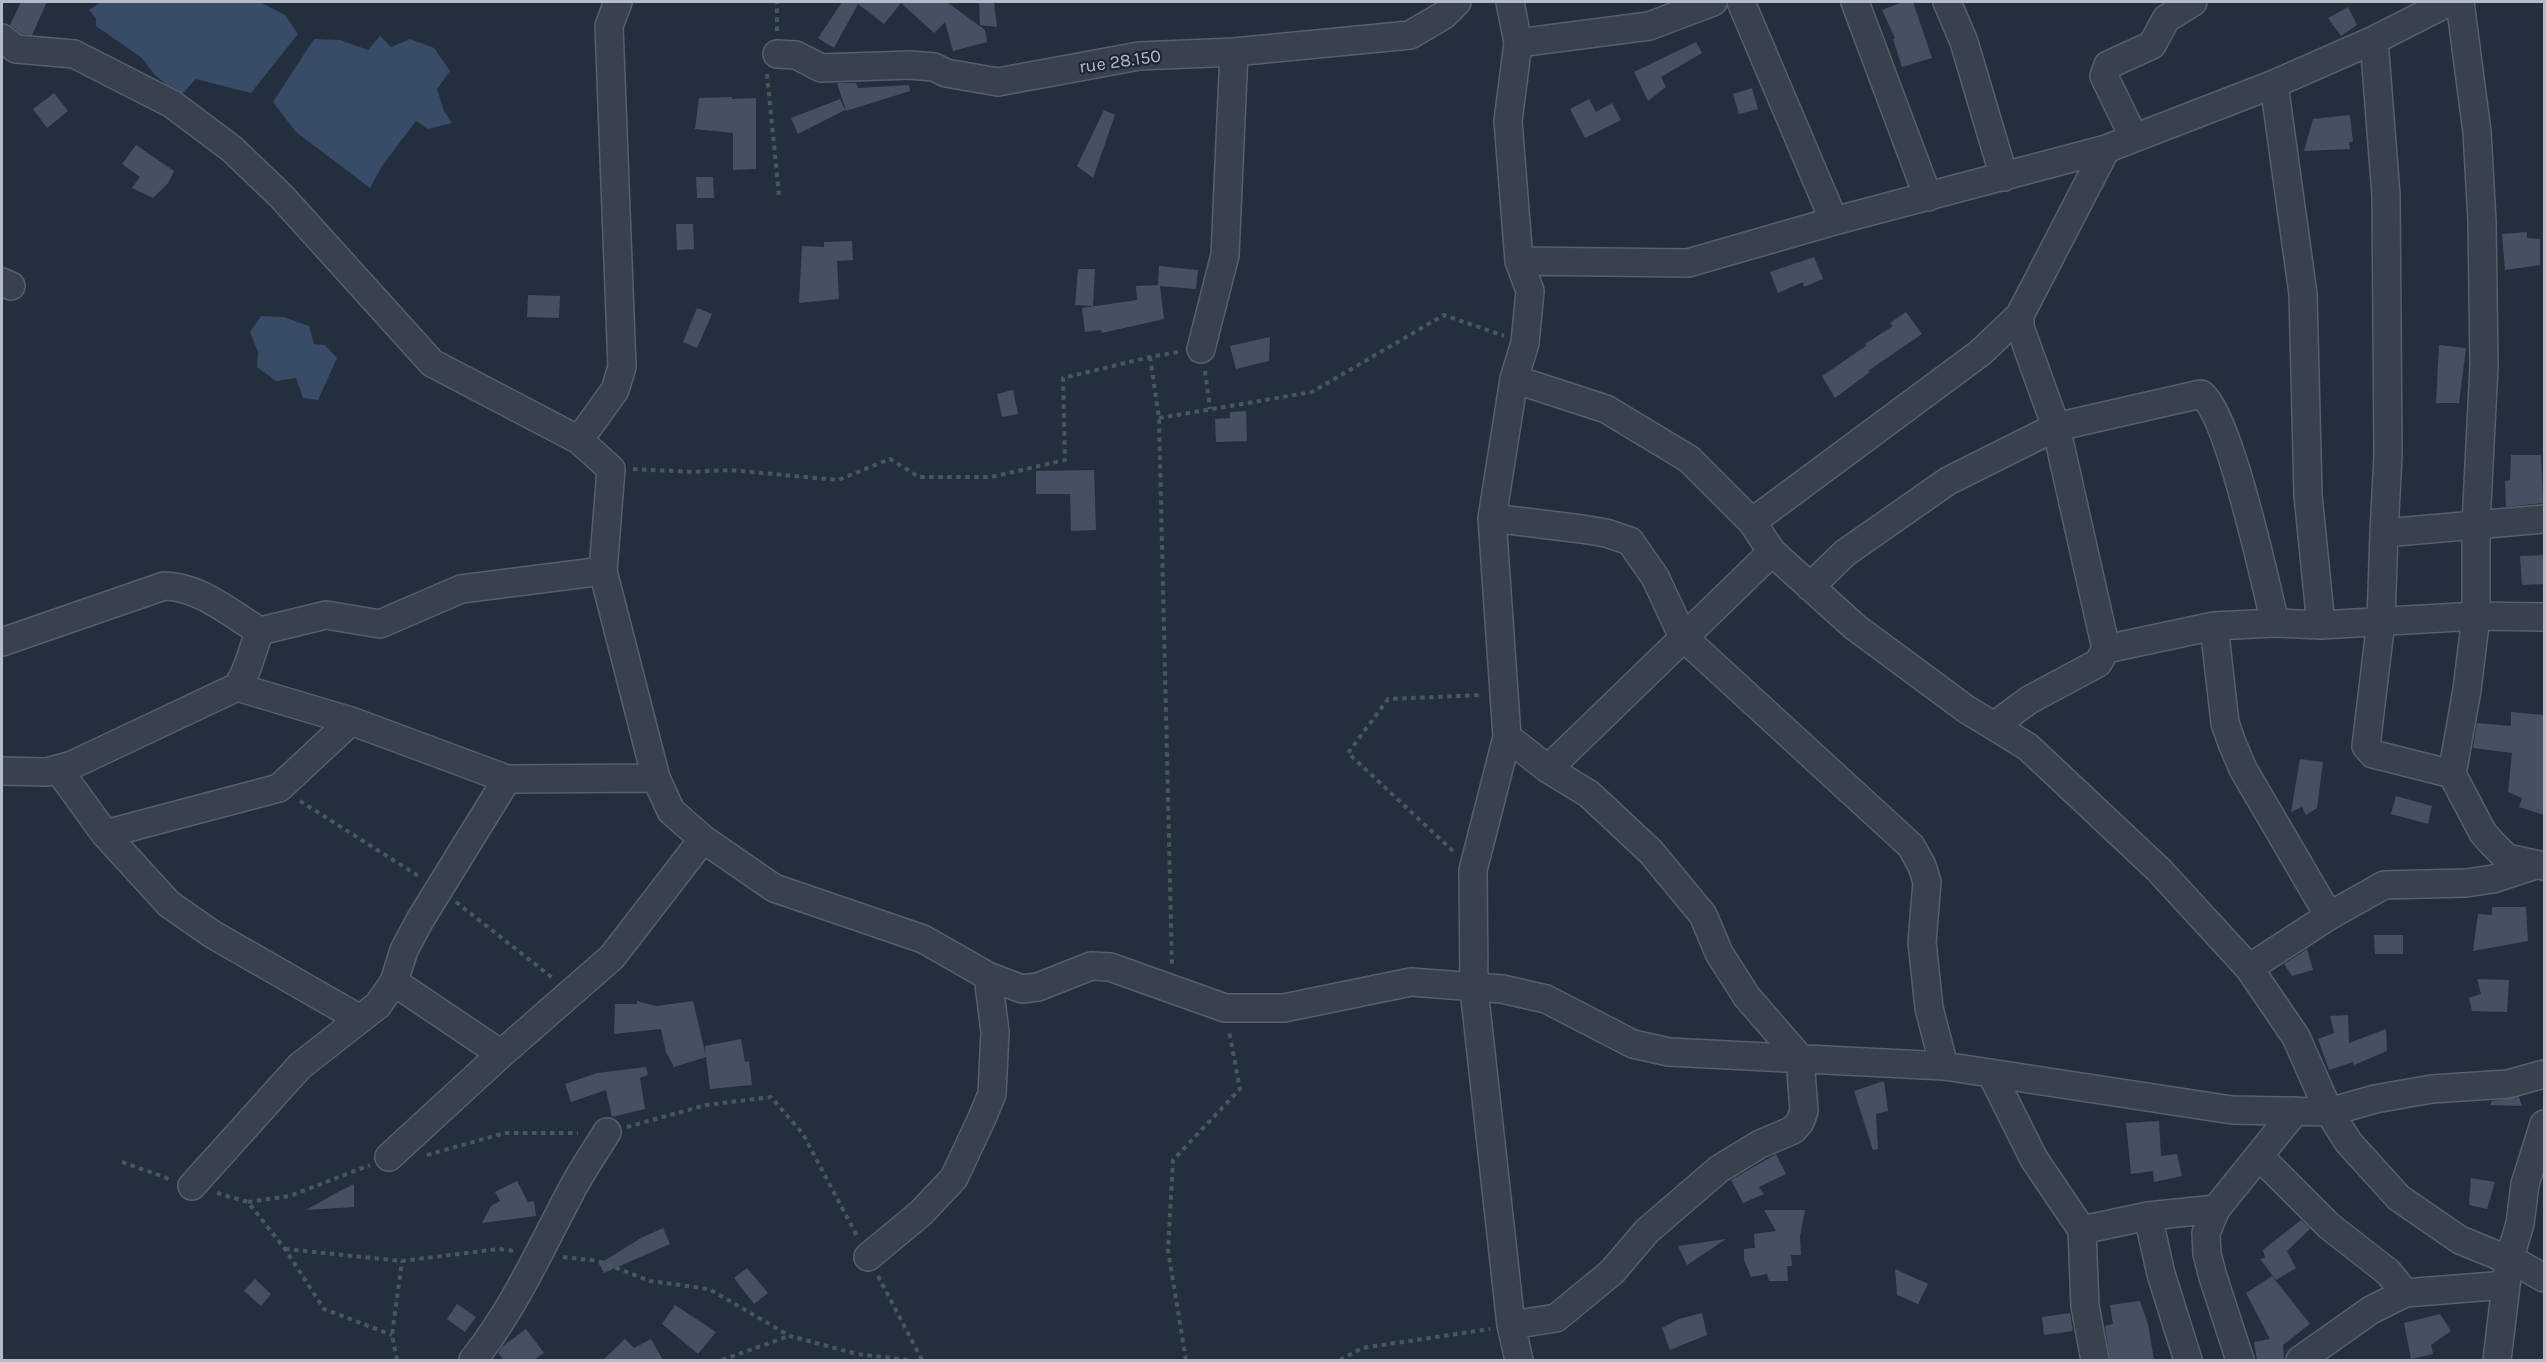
<!DOCTYPE html>
<html>
<head>
<meta charset="utf-8">
<style>
	body { margin:0 }
	#map { position:relative; width:2546px; height:1362px; overflow:hidden; background:#242f3e; font-family:Karla,sans-serif }
	canvas { display:block }
	.frame { position:absolute; inset:0; border:3px solid #b4bcc9; pointer-events:none }
</style>
</head>
<body>
<div id="map">
<canvas width="2546" height="1362"></canvas>
<div class="frame"></div>
</div>
<script>
const g = document.querySelector('canvas').getContext('2d');
g.lineJoin = 'round';
function fillPath(path, color) { g.fillStyle = color; g.fill(path, 'evenodd'); }
function stroke(path, color, width, dash) { g.strokeStyle = color; g.lineWidth = width; g.lineCap = dash ? 'butt' : 'round'; g.setLineDash(dash || []); g.stroke(path); }
function drawText(font, color, halo, rows, align = 'center') {
  g.font = font + ' Karla,sans-serif'; g.lineWidth = 4.5; g.setLineDash([]); g.textBaseline = 'middle'; g.strokeStyle = halo; g.fillStyle = color; for (const [text, x, y, turn = 0] of rows) {
    g.save(); g.translate(x, y); g.rotate((+turn || 0) * Math.PI / 180); g.textAlign = isNaN(turn) ? turn : align; if (halo) g.strokeText(text, 0, 0); g.fillText(text, 0, 0); g.restore();
  }
}
fillPath(new Path2D(`
	M101 2H260L285 15 298 34 251 93 196 79 180 96 154 74 142 58 96 26V18L89 10Z
	M380 36 391 47 410 39 434 48 450 71 437 89 444 111 452 123 428 129 416 121 382 166 370 188 296 132 273 102 314 39 340 40 368 50Z
	M261 316 283 317 309 326 314 344 325 345 337 358 318 400 303 398 296 378 276 381 257 367 258 352 250 332Z`), '#394c67');
fillPath(new Path2D(`
	M21 2H47L32 35 22 34 10 25Z
	M842 2H947L985 30 987 42 953 51 945 22 934 33 901 3 884 24 858 4 834 48 818 38Z
	M979 2H994L997 27 980 25Z
	M1903 2H1913L1932 58 1902 67 1893 39 1895 38 1882 10Z
	M2348 7 2357 25 2341 36 2328 18Z
	M1696 42 1702 53 1661 77 1666 87 1648 101 1634 72Z
	M837 83H856L858 88 909 85 910 91 846 111Z
	M1752 88 1758 109 1739 114 1733 94Z
	M54 93 68 111 47 128 33 109Z
	M732 97V99L756 98V169L733 170V133L695 129 699 98Z
	M840 99 845 110 798 134 791 118Z
	M1589 99 1596 112 1612 103 1621 120 1585 138 1570 109Z
	M1104 110 1115 115 1093 178 1077 166Z
	M2350 115 2353 142H2349L2350 149 2304 151 2313 119Z
	M136 145 174 171 168 183 153 198 132 188 140 177 122 164Z
	M696 177H713L714 198H697Z
	M676 224H693L694 249 677 250Z
	M2527 232V238L2540 239V265L2505 270 2502 234Z
	M852 241 853 260 837 261 839 299 799 303 802 246 824 247V242Z
	M1814 257 1823 279 1804 287 1803 282 1778 293 1770 272Z
	M1159 266 1198 270 1196 289 1160 286 1164 319 1102 333 1101 330 1085 332 1082 308 1137 300 1136 286 1158 285Z
	M1078 269H1095L1093 306 1075 305Z
	M528 295 560 296 559 318 527 317Z
	M697 308 712 314 697 348 683 342Z
	M1906 312 1922 334 1868 371 1870 372 1835 398 1822 376 1866 346 1865 344 1893 326 1890 323Z
	M1270 337 1269 361 1236 369 1230 346Z
	M2439 345 2466 348 2459 403H2436Z
	M1013 390 1018 414 1002 417 997 394Z
	M1246 411 1247 441 1216 442 1215 419 1230 418V412Z
	M2511 455H2541L2543 503 2506 507 2505 481 2510 480Z
	M1094 470 1096 530 1071 531 1070 494H1036V471Z
	M2544 555V584L2522 585 2520 556Z
	M2511 712 2544 715V815L2519 807 2522 798 2508 792 2512 753 2473 748 2477 723 2511 726Z
	M2300 759 2323 762 2317 808 2306 815 2302 807 2291 812Z
	M2396 796 2432 806 2428 824 2391 814Z
	M2492 907H2526L2528 941 2473 951 2478 914 2492 915Z
	M2374 935H2403V954H2375Z
	M2307 949 2313 970 2292 976 2284 964Z
	M2477 979 2509 980 2507 1012 2472 1011 2469 998 2481 994Z
	M637 1001 656 1006 693 1001 706 1056 705 1046 741 1039 745 1062 749 1061 752 1085 710 1089 706 1057 674 1067 666 1052 661 1029 614 1034 615 1004H637Z
	M2348 1015 2349 1043 2386 1029 2387 1051 2354 1065 2353 1062 2329 1070 2318 1039 2334 1033 2330 1016Z
	M646 1067 648 1075 640 1078 645 1109 612 1117 606 1090 571 1102 565 1084 597 1073Z
	M1884 1081 1888 1111 1876 1114 1878 1149 1873 1150 1854 1091Z
	M2519 1097 2522 1106 2490 1105 2492 1101Z
	M2159 1121 2161 1156 2177 1154 2182 1176 2154 1182 2153 1171 2131 1174 2126 1123Z
	M1776 1154 1786 1174 1759 1187 1764 1194 1743 1203 1731 1180Z
	M2471 1178 2495 1182 2487 1209 2469 1205Z
	M517 1181 528 1202 534 1201 536 1216 482 1223 491 1206 500 1201 495 1192Z
	M354 1184V1207L306 1210 336 1193Z
	M1764 1210H1805L1800 1236 1801 1255H1791L1792 1266H1787L1788 1281H1769L1767 1274 1751 1277 1744 1260V1249L1755 1248 1754 1234 1776 1231Z
	M2301 1220 2310 1229 2287 1251 2296 1268 2276 1280 2260 1259 2265 1258 2263 1250Z
	M663 1228 670 1244 604 1273 599 1264 641 1238Z
	M1726 1239 1687 1265 1678 1246Z
	M747 1268 768 1293 754 1304 734 1278Z
	M1895 1269 1928 1284 1918 1304 1897 1295Z
	M2272 1276 2310 1324 2283 1345 2284 1360H2257L2254 1342 2270 1339 2246 1293Z
	M255 1279 271 1294 261 1306 244 1291Z
	M2140 1301 2148 1324 2154 1360H2110L2105 1326 2113 1324 2110 1305Z
	M457 1304 476 1317 465 1332 447 1319Z
	M675 1305 716 1332 698 1354 662 1324Z
	M1702 1313 1707 1335 1670 1350 1662 1328 1679 1319Z
	M2070 1313 2073 1331 2044 1335 2042 1317Z
	M2440 1314 2451 1331 2431 1345 2433 1354 2411 1359 2404 1323Z
	M526 1329 544 1353 534 1360H504L498 1353 503 1346Z
	M625 1339 634 1348 651 1339 663 1360H603Z`), '#455162');
const minor = new Path2D(`
	M1510 2 1518 43 1508 121 1519 261 1530 291 1525 343 1514 379 1492 518 1507 737 1473 870 1474 989 1511 1325 1519 1360
	M1741 2 1834 221
	M1855 2 1928 197
	M1947 2 1964 42 2004 177
	M2460 2 2477 132 2482 221 2484 366 2476 524V616L2467 690 2452 774 2483 833 2492 843 2507 858 2544 866
	M2 38 16 49 74 54 172 104 232 149 282 197 432 363 579 440 611 469 603 571 656 778 671 811 703 839 774 888 923 939 988 976 1022 989 1038 987 1091 966 1110 967 1225 1008H1284L1411 982 1502 989 1546 999 1633 1044 1669 1052 1944 1066 2232 1110 2329 1112 2375 1099 2432 1089 2508 1084 2544 1074
	M2374 40 2386 195 2388 455 2384 533 2544 519
	M1518 43 1649 26 1713 2
	M777 54 796 55 821 68 910 65 934 67 946 73 998 82 1139 56 1234 52 1410 35 1444 15 1457 2
	M2274 84 2303 294 2308 495 2321 625 2476 616 2544 617
	M2134 138 2104 76 2108 65 2152 45 2166 19 2193 2
	M1519 261 1688 263 1834 221 2106 149
	M2 282 11 286
	M2020 315V327L2056 427 2106 649 2214 626 2275 623 2321 625
	M1201 349 1225 255 1234 52
	M1514 379 1606 409 1689 459 1752 522 1772 552 1855 627 1966 709 2028 747 2159 870 2249 968 2296 1037 2329 1112 2349 1143 2399 1198 2460 1240 2521 1265 2544 1278
	M579 440 615 390 622 367 609 26 618 2
	M1492 518 1582 529 1606 533 1630 541 1655 577 1683 637 1911 846 1922 866 1927 882 1922 942 1929 1008 1944 1066
	M1752 522 1980 353 2020 315 2106 149 2274 84 2374 40 2449 2
	M2384 533 2381 621 2366 746 2373 754 2452 774
	M1810 587 1845 553 1948 481 2056 427 2201 394C2229 414 2265 581 2275 623
	M2214 626 2225 723 2232 743 2243 769 2329 916 2249 968
	M2 642 164 586C199 586 231 614 260 631
	M237 687 351 721 507 779 656 778
	M1994 726 2029 700 2098 663 2106 649
	M1507 737 1548 769 1589 794 1651 852 1703 915 1719 953 1747 997 1800 1058 1804 1111 1800 1122 1793 1130 1760 1144 1719 1169 1647 1231 1612 1272 1556 1318 1511 1325
	M58 769 105 834 169 904 212 934 360 1019
	M1548 769 1772 552
	M2 771 47 772 72 765 237 687C250 668 251 652 260 631L326 615 380 624 461 589 603 571
	M105 834 279 788 351 721
	M2329 916 2384 885 2466 883 2493 879 2536 865
	M394 982 501 1054
	M1991 1073 2034 1159 2082 1230 2085 1306 2095 1360
	M389 1157 501 1054 612 957 703 839
	M2260 1157 2329 1226 2388 1272 2405 1293
	M192 1186 300 1066 378 1005 394 982 404 950 420 920 507 779
	M2148 1216 2161 1274 2188 1360
	M2082 1230 2148 1216 2216 1209
	M868 1257 921 1213 954 1178 982 1118 992 1094 995 1032 988 976
	M473 1360C513 1310 539 1252 569 1195 580 1173 594 1153 607 1132
	M2240 1360 2213 1277 2207 1254 2206 1233 2216 1209 2295 1111
	M2300 1360 2371 1310 2405 1293 2506 1285
	M2497 1360 2509 1260 2520 1224 2525 1184 2544 1124`);
stroke(minor, '#565f6c', 30);
stroke(new Path2D(`
	M777 31V2
	M767 74 779 196
	M1150 357 1159 418 1172 966
	M1205 371 1210 409
	M1159 418 1312 392 1444 315 1504 336
	M633 469 692 472 730 470 838 480 890 459 919 477H991L1065 460 1063 378 1150 357 1178 352
	M300 801 420 877
	M1453 851 1348 753 1388 699 1482 695
	M456 902 554 979
	M627 1127 706 1105 771 1097 803 1134 858 1238
	M427 1155 505 1133H578
	M122 1162 172 1180
	M217 1193 248 1202 285 1249 324 1309 392 1335
	M248 1202 290 1196 370 1165
	M285 1249 402 1261 499 1249 514 1251
	M563 1257 598 1261 650 1281 709 1289 790 1336 857 1354 908 1360
	M878 1276 922 1360
	M397 1360 392 1335 402 1261
	M722 1360 789 1336
	M1186 1360 1168 1250 1173 1160 1240 1089 1229 1031
	M1340 1360 1362 1348 1490 1329`), '#44595c', 4, [4.5, 4.5]);
stroke(minor, '#38414e', 27);
drawText('18px', '#b4bcc9', '#1d2633', [
	["rue 28.150",1120,62,-8]
]);
</script>
</body>
</html>
